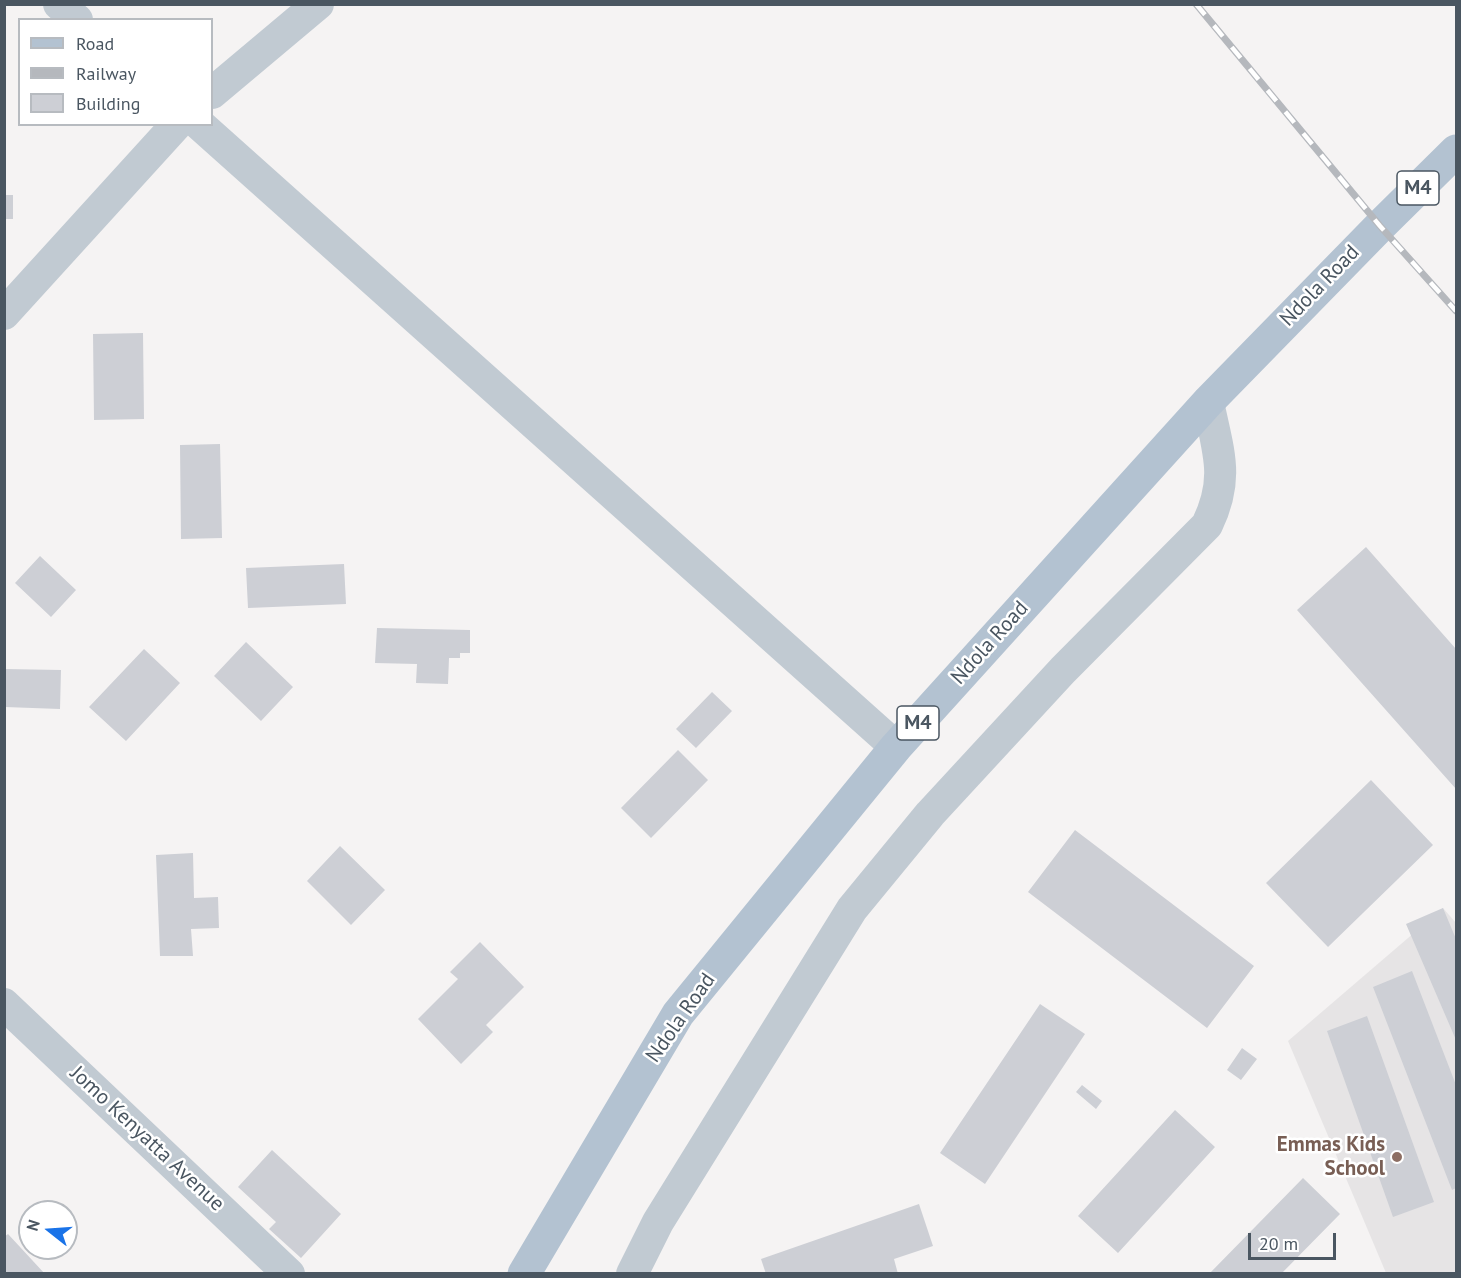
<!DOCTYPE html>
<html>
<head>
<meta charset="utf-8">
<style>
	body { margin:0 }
	#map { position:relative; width:1461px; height:1278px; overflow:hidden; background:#f5f3f3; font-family:"PT Sans",sans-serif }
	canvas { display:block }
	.frame { position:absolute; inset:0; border:6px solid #4a5661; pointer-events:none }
	.legend { position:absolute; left:18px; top:18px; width:195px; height:108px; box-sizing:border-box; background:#fff; border:2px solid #b7bbc0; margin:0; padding:8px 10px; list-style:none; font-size:18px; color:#4a5661 }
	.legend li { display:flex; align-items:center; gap:12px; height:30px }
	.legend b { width:30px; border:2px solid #b7bbc0 }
	.north { position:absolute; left:18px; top:1200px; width:60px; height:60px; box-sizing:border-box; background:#fff; border:2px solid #b7bbc0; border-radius:50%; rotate:287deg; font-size:16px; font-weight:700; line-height:24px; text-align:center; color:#4a5661 }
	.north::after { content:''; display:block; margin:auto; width:21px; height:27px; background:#1a73e8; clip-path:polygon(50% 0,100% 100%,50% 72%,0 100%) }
	.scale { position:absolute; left:1248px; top:1233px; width:88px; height:27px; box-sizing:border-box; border:3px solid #4a5661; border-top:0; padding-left:8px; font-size:18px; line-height:21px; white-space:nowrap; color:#4a5661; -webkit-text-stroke:4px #fff; paint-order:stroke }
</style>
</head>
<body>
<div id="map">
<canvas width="1461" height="1278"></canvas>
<div class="frame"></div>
<ul class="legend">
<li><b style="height:8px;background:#b3c2d1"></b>Road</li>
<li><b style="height:8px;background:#b5b8bd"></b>Railway</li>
<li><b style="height:16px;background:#cdcfd5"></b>Building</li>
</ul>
<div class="north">N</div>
<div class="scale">20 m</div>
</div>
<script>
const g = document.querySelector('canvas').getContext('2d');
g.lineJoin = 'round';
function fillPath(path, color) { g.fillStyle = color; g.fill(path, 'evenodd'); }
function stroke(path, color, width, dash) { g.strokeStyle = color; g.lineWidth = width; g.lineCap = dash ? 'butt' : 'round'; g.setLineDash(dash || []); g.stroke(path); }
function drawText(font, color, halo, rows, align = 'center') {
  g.font = font + ' "PT Sans",sans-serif'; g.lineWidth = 5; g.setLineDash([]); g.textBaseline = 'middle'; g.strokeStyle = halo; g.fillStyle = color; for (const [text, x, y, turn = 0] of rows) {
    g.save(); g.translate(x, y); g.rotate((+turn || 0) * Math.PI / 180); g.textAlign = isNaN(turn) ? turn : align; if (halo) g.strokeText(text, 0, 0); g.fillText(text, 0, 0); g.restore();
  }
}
fillPath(new Path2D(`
	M1443 908 1456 923V1273H1386L1288 1041Z`), '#e6e4e5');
fillPath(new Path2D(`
	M4 195H13V219H4Z
	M143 333 144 419 94 420 93 334Z
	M220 444 222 538 181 539 180 445Z
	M1366 547 1456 649V789L1297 610Z
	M40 556 76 590 51 617 15 583Z
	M344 564 346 604 248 608 246 568Z
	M377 628 470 630V653H460V658H449L448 684 416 683 417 664 375 663Z
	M246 642 293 687 261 721 214 676Z
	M144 649 180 683 126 741 89 707Z
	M5 669 61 670 60 709 5 707Z
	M712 692 732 711 696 748 676 729Z
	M678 750 708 780 651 838 621 808Z
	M1371 780 1433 845 1328 947 1266 883Z
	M1075 830 1254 966 1207 1028 1028 892Z
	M340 846 385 890 351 925 307 881Z
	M193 853 194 898 218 897 219 928 191 929 193 956H160L156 855Z
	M1443 908 1456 939V1040L1406 924Z
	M480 942 524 987 486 1025 493 1032 461 1064 418 1019 458 979 450 972Z
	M1412 971 1456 1085V1188L1452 1190 1373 987Z
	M1040 1004 1085 1034 985 1184 940 1153Z
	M1367 1016 1434 1202 1393 1217 1327 1031Z
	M1242 1048 1257 1059 1241 1080 1227 1070Z
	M1082 1085 1102 1101 1096 1109 1076 1092Z
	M1175 1110 1215 1147 1118 1253 1078 1216Z
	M272 1150 341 1214 301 1258 269 1229 276 1222 238 1187Z
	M1303 1178 1340 1214 1281 1274H1209Z
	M919 1204 933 1246 894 1259 898 1274H766L761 1259Z
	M8 1234 45 1274H4V1237Z`), '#cdcfd5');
stroke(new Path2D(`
	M59 4 77 20
	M212 93 318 4
	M199 124 896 747
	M4 314 177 124
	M4 1004 289 1274
	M632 1274 658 1222 852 909 930 814 1063 670 1207 525C1230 478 1218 451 1208 402`), '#c1cad2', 32);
stroke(new Path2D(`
	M524 1274 678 1014 896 747 1208 402 1380 226 1456 151`), '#b3c2d1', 33);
const rail = new Path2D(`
	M1196 4 1380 226 1456 311`);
stroke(rail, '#b5b8bd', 7);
stroke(rail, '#fff', 4.5, [14]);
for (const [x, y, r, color] of [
	[1397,1157,6,"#8d6e63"]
]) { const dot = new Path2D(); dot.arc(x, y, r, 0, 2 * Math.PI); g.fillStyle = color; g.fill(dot); stroke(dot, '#fff', 2); }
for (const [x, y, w] of [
	[1418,188,42],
	[918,723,42]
]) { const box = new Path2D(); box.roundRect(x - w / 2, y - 17, w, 34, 4.5); g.fillStyle = '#fff'; g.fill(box); stroke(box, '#4a5661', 1.5); }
drawText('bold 20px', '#4a5661', null, [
	["M4",1418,188],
	["M4",918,723]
]);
drawText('21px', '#4a5661', '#fff', [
	["Ndola Road",1320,286,-46],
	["Ndola Road",990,643,-48],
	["Ndola Road",681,1018,-55],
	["Jomo Kenyatta Avenue",147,1139,43]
]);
drawText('bold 21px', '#785e54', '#fff', [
	["Emmas Kids",1385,1145],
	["School",1385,1169]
], 'right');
</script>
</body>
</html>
